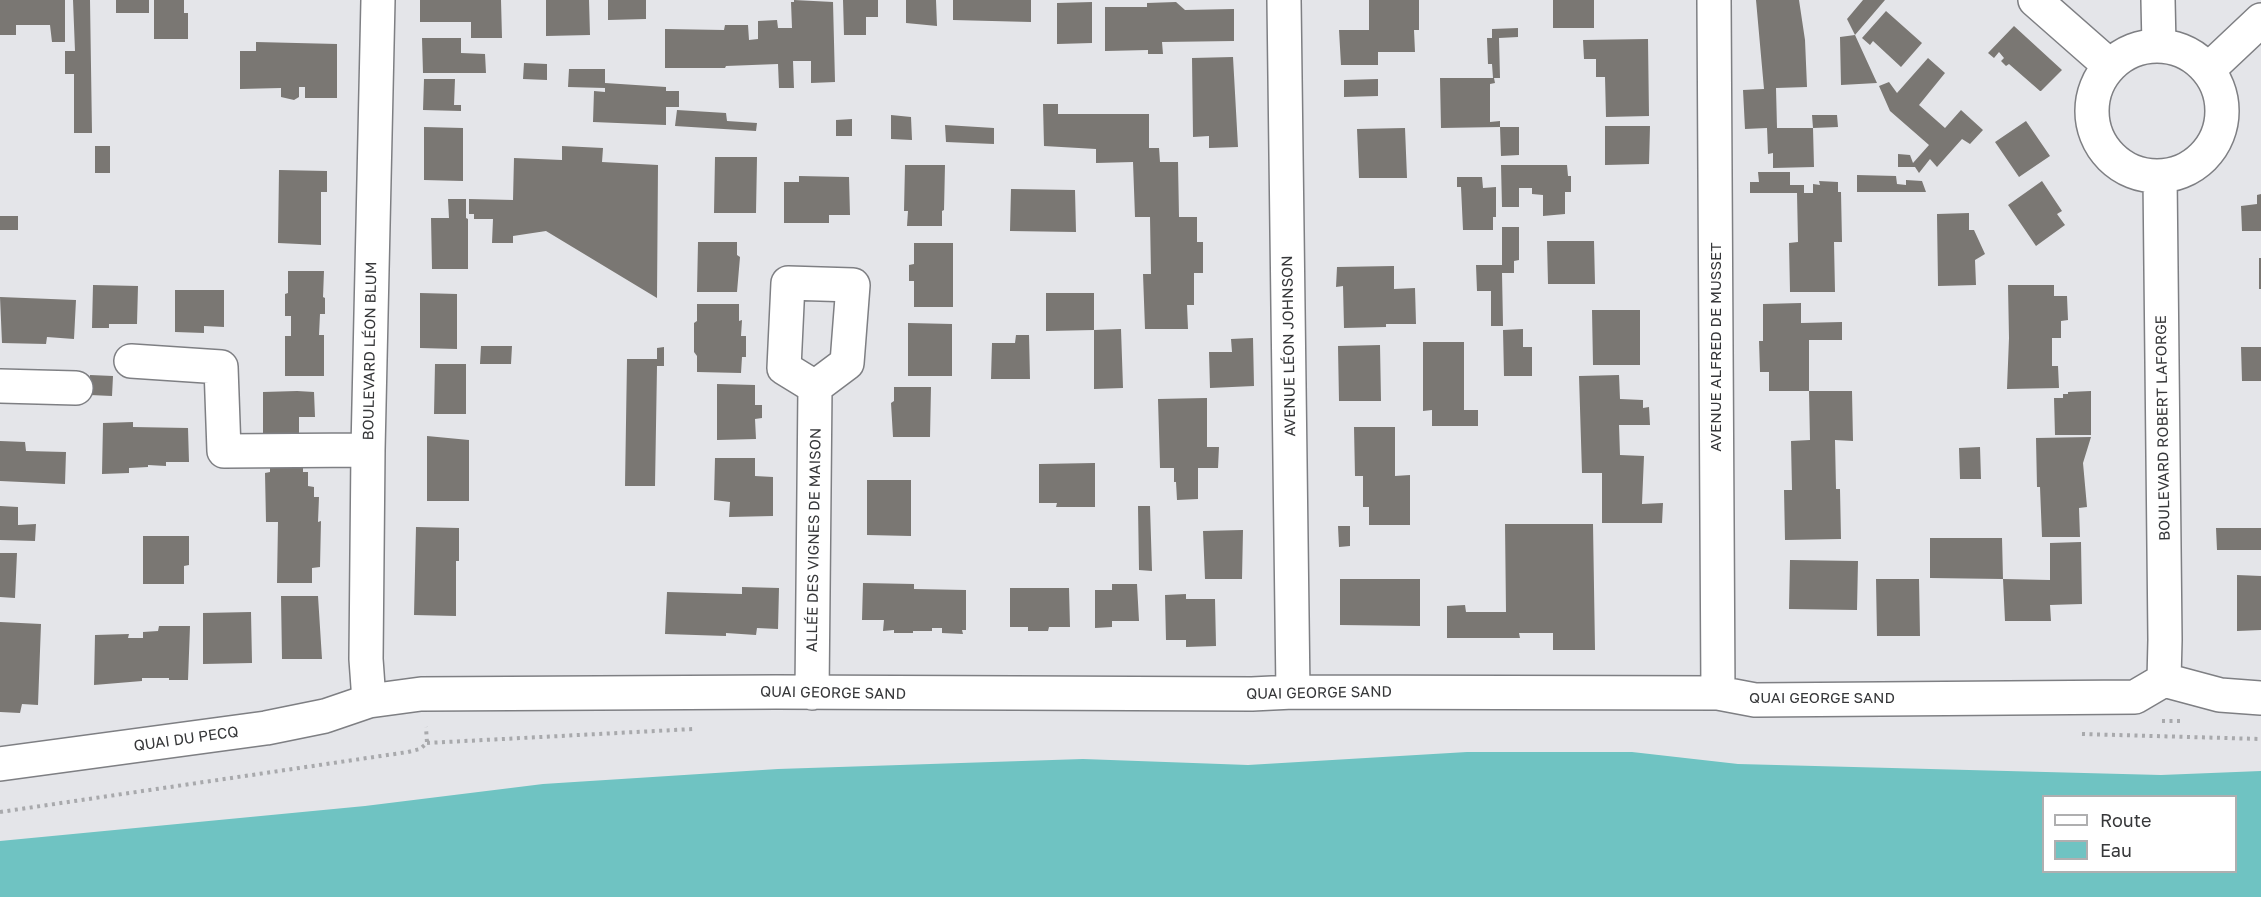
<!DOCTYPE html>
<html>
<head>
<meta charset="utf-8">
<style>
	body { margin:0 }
	#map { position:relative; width:2261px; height:897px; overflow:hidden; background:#e4e5e9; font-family:"Golos Text",sans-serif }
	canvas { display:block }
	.legend { position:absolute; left:2042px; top:795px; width:195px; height:78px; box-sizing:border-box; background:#fff; border:2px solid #afafb0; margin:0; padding:8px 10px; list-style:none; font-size:18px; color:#363739 }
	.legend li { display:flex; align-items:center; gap:12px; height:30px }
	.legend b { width:30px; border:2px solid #afafb0 }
</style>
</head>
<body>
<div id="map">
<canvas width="2261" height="897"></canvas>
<ul class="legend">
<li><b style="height:8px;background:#fff"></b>Route</li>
<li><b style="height:16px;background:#6fc3c2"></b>Eau</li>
</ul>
</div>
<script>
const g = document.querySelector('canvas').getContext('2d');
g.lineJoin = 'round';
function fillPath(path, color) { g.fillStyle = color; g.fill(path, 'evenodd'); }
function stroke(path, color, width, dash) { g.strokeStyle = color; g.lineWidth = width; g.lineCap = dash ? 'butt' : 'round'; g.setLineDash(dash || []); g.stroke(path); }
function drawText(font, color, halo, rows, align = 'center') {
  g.font = font + ' "Golos Text",sans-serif'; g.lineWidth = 6; g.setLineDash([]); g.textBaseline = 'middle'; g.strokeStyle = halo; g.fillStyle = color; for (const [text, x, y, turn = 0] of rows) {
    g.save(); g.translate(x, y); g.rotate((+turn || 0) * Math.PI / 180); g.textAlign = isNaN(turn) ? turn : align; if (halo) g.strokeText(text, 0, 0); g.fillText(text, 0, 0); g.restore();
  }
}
fillPath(new Path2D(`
	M1467 752H1632L1738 764 2161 775 2261 771V897H0V841L365 806 543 784 778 769 1083 759 1248 765ZM2044 796H2236V872H2044Z`), '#6fc3c2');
fillPath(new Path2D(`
	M0 0H65V42H52L50 25H16V35H0Z
	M73 0H90L92 133H74V74H65V51H75Z
	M116 0H149V13H116Z
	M154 0H184V13H188V39H154Z
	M420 0H501L502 38H471V22H420Z
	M546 0H589L590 35 546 36Z
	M608 0H646V19L608 20Z
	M794 0 833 2 835 82 811 83V61H793L794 88H779L778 64 726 66 725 68H665V29L724 30 725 25H748L749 40 758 39V21L777 20 778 28H792L791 2H794Z
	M843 0H878V17H866V35H844Z
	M906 0H936L937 26 906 23Z
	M953 0H1031V22L953 20Z
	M1369 0H1419V30H1414L1415 52H1378V65H1341L1339 30H1369Z
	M1553 0H1594V28H1553Z
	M1756 0H1799L1805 40 1807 87 1776 88 1777 128H1813L1814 167 1773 168V153L1768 154 1767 128 1745 129 1743 90 1764 89Z
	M1863 0H1885L1855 35 1877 83 1841 85 1840 37 1855 35 1847 19Z
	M1092 2V43L1057 44V3Z
	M1176 2 1185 10 1234 9V41L1162 42 1163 54H1148V50L1105 51V7H1147V3Z
	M1886 11 1922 43 1901 67 1873 41 1870 45 1862 38Z
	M2014 26 2062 70 2041 91H2040L2009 64 2006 66 2001 61 2004 58 1999 52 1994 58 1988 53Z
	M1518 28V37L1499 38 1500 78H1493L1492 64H1488L1487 38H1492V29Z
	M422 38H461V53L485 54 486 73H423Z
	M1648 39 1649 116 1606 117 1605 77H1596V59H1584L1583 40Z
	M256 42 337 44V98H305V87H299V97L294 100 281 97V88L240 89V51H256Z
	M1233 57 1238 147 1209 148V136L1193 137 1192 58Z
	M1928 58 1945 73 1919 105 1945 128 1961 110 1983 130 1970 144 1962 139 1937 167 1930 159 1919 173 1915 167H1898V154L1910 155 1913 163 1929 145 1890 111 1879 86 1889 82 1897 93Z
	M524 63 547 64V80L523 79Z
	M569 69H605V83L666 87V91H679V107H666V125L593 122 594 91 605 92V88L568 87Z
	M1440 78H1494L1495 83 1490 84V122L1500 121V127L1441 128Z
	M424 79H455L454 105H461V111L423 110Z
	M1378 79V96L1344 97V80Z
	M1043 104H1058V114H1149V148H1159L1160 162H1178L1179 217H1197V242H1203V273H1194V305H1187L1188 329H1145L1143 274H1151L1150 217H1135L1133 162 1096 163V149L1044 146Z
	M677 110 726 113 727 121 757 123 756 131 675 126Z
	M891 115 911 117 912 140 891 139Z
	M1812 115H1837L1838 127 1813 128Z
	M852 119V136H836V120Z
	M2026 121 2050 156 2019 177 1995 142Z
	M945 125 994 128V144L946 142Z
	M1605 126H1650L1649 164 1605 165Z
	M424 127 463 128V181L424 180Z
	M1500 127H1519V155L1501 156Z
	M1405 128 1407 178H1359L1357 129Z
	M95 146H110V173H95Z
	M562 146 603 148 602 162 658 165 657 298 546 231 513 236V243H492L493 219H474V214H469V199L513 200 514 158 562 160Z
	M715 157H757L756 213H714Z
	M905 165H945L944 210 942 211V226H907L908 211H904Z
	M1501 165H1567L1568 176H1571V192H1565V214L1543 216V195L1532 194V188H1519V207H1502Z
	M279 170 327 171V192H321V245L278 243Z
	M1758 172H1790V185H1804V193H1813V184L1820 185 1819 181 1838 182V192H1841L1842 242H1834L1835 292H1790L1789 243 1798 242 1797 193H1750V182H1759Z
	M1857 175 1896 176 1897 184 1906 185V180L1922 181 1926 192H1857Z
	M799 176 849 177 850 215H829V223H784V182H799Z
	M1457 177H1482L1483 188 1496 187V217H1493V230H1463L1461 187H1457Z
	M2042 181 2062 211 2057 214 2065 225 2036 246 2008 205Z
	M1011 189 1075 190 1076 232 1010 231Z
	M2261 194V231H2242L2241 206 2257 204V195Z
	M448 199H466V218L468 219V269H432L431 218H449Z
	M1969 213V230H1974L1985 254 1975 260 1976 285 1938 286 1937 214Z
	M0 216H18V230H0Z
	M1502 227H1519V260L1514 261V273H1502L1503 326H1491V291H1477L1476 265H1502Z
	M1547 241H1594L1595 284H1548Z
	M698 242H737V255L740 257 737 292H697Z
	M914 243H953V307H914V281H909V265L914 264Z
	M2259 258H2261V289H2259Z
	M1394 266V289L1415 288 1416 324H1386V327L1344 328 1343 286 1336 287 1337 267Z
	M288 271H324L323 297 325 298V314H320L319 335H324V376H285V336H291V316H285V294L288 293Z
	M93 285 138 286 137 324H109V328H92Z
	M2008 285H2054V296H2067L2068 320 2061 321V338H2052V366H2058L2059 388 2007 389 2009 338Z
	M175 290H224V327L204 326V333L175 332Z
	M420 293 457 294V349L420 348Z
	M1046 293H1094V330L1121 329 1123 388 1094 389V330L1046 331Z
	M0 297 76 300 74 339 47 337 46 344 2 343Z
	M1801 303V323L1842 322V340H1809V391H1769V372H1760L1759 341H1763V304Z
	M697 304H739V321L742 320 741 336H746V357H742L741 373 697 372V356L694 352V323L697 321Z
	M1592 310H1640V365H1593Z
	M908 323 952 324V376H908Z
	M1523 329V347H1532V376H1504L1503 330Z
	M1016 335H1029L1030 379H991L992 343H1015Z
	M1253 338 1254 386 1210 388 1209 352H1232L1231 339Z
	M1423 342H1464V410H1478V426H1432V410L1423 411Z
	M1380 345 1381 401H1339L1338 346Z
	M481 346H512L511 364H480Z
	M664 347V366H657L655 486H625L627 359H657V348Z
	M2241 347H2261V381H2242Z
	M435 364H466V414H434Z
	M90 375 113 376 112 396 90 395Z
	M1619 375 1620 399 1643 400V408L1649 407 1650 425H1619L1620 455 1644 456 1642 504 1663 503 1662 523H1602V473H1582L1579 376Z
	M717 384 755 385V405H762V418L755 419 756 439 717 440Z
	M894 387H931L930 437H893L891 403 894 401Z
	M297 391 314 392 315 417H299V439L263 440V392Z
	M1809 391H1852L1853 441 1835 440 1836 489H1840L1841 539 1785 540 1784 490H1792L1791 441 1810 440Z
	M2091 391V435H2055L2054 398H2063V394H2068V392Z
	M1207 398V447H1219L1218 468H1198V499L1177 500 1176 482H1174V468H1160L1158 399Z
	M133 422V427L188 428 189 462H166V466L148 465V467L129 468V473L102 474 103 423Z
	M1354 427H1395V476L1410 475V525H1369V507H1363V476H1355Z
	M427 436 469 440V501H427Z
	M2091 437 2083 463 2087 507 2079 508 2080 537H2042L2040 487H2037L2036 438Z
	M0 441 25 442 26 451 66 452 65 484 0 481Z
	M1980 447 1981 479H1960L1959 448Z
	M715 458H755V476L773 477V516L729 517 730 502 714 500Z
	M270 460H303V472H308V486L314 487V497H319L318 522 321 521 320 567 312 568V583H277L278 522H266L265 473 270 472Z
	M1095 463V507H1056L1057 503H1039V464Z
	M867 480H911V536L867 535Z
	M0 506 18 507V525L36 524 35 541 0 540Z
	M1138 506H1150L1152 571 1139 570Z
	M1505 524H1593L1595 650H1553V633H1519L1520 638H1447V606L1465 605 1466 612H1506Z
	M1338 526H1350V546L1339 547Z
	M416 527 459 528V561H456V616L414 615Z
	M2216 528H2261V550H2217Z
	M1243 530 1242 579H1205L1203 531Z
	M143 536H189V565L184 566V584H143Z
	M1930 538H2002L2003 579 1930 578Z
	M2081 542 2082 604 2050 605 2051 621H2005L2003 579 2050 580V543Z
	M0 553H17L15 598 0 597Z
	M1790 560 1858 561 1857 610 1789 609Z
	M2237 575 2261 576V630L2237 631Z
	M1340 579H1420V626L1340 625Z
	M1876 579H1919L1920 636H1877Z
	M863 583 914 584V589L966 590V630H962L963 634 942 633V628H932V631H913V633H894V630L883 631 884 620H862Z
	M1112 584H1137L1139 621H1112V627L1095 628V590H1112Z
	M742 587 779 588 778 629 757 628 756 635 726 633V636L665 634 667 592 742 594Z
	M1010 588H1069L1070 627H1049L1048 631H1028V627H1010Z
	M1186 594V599H1215L1216 646 1186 647V640H1166L1165 595Z
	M281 596H318L322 659H282Z
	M251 612 252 663 203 664V613Z
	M0 622 41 624 38 705 22 704 20 713 0 712Z
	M159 626H190L188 680H169V678H142V681L94 685 95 635 129 634 128 638H143V632L158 631Z`), '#7a7773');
const minor = new Path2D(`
	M1284 0 1293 692
	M1714 0 1718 693
	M2035 0 2110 66
	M2158 0 2159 46
	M2092 111a65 65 0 1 1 130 0a65 65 0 1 1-130 0Z
	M2208 70 2261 20
	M2160 176 2165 640 2164 680
	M788 283 853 285 847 363 815 387 784 368Z
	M131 361 221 367 224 451 368 450
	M0 386 76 388
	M812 693 815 387
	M369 701 366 659 368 450 378 0
	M0 764 266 728 325 716 369 701 421 694 776 692 1252 694 1293 692 1718 693 1755 700 2135 697 2164 680 2220 695 2261 698`);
stroke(minor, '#7e7f83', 36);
stroke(new Path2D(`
	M2162 721H2181
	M2082 734 2261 739
	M427 743 693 729
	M0 812 408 752 420 749 427 743 426 727`), '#a8a9ac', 4, [3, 4.5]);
stroke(minor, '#fff', 33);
drawText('15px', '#363739', '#fff', [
	["AVENUE LÉON JOHNSON",1289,346,-91],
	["AVENUE ALFRED DE MUSSET",1716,347,-90],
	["BOULEVARD LÉON BLUM",370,351,-89],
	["BOULEVARD ROBERT LAFORGE",2163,428,-91],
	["ALLÉE DES VIGNES DE MAISON",814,540,-89],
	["QUAI GEORGE SAND",833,693,1],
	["QUAI GEORGE SAND",1319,693,-1],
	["QUAI GEORGE SAND",1822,698],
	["QUAI DU PECQ",186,739,-8]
]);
</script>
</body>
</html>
